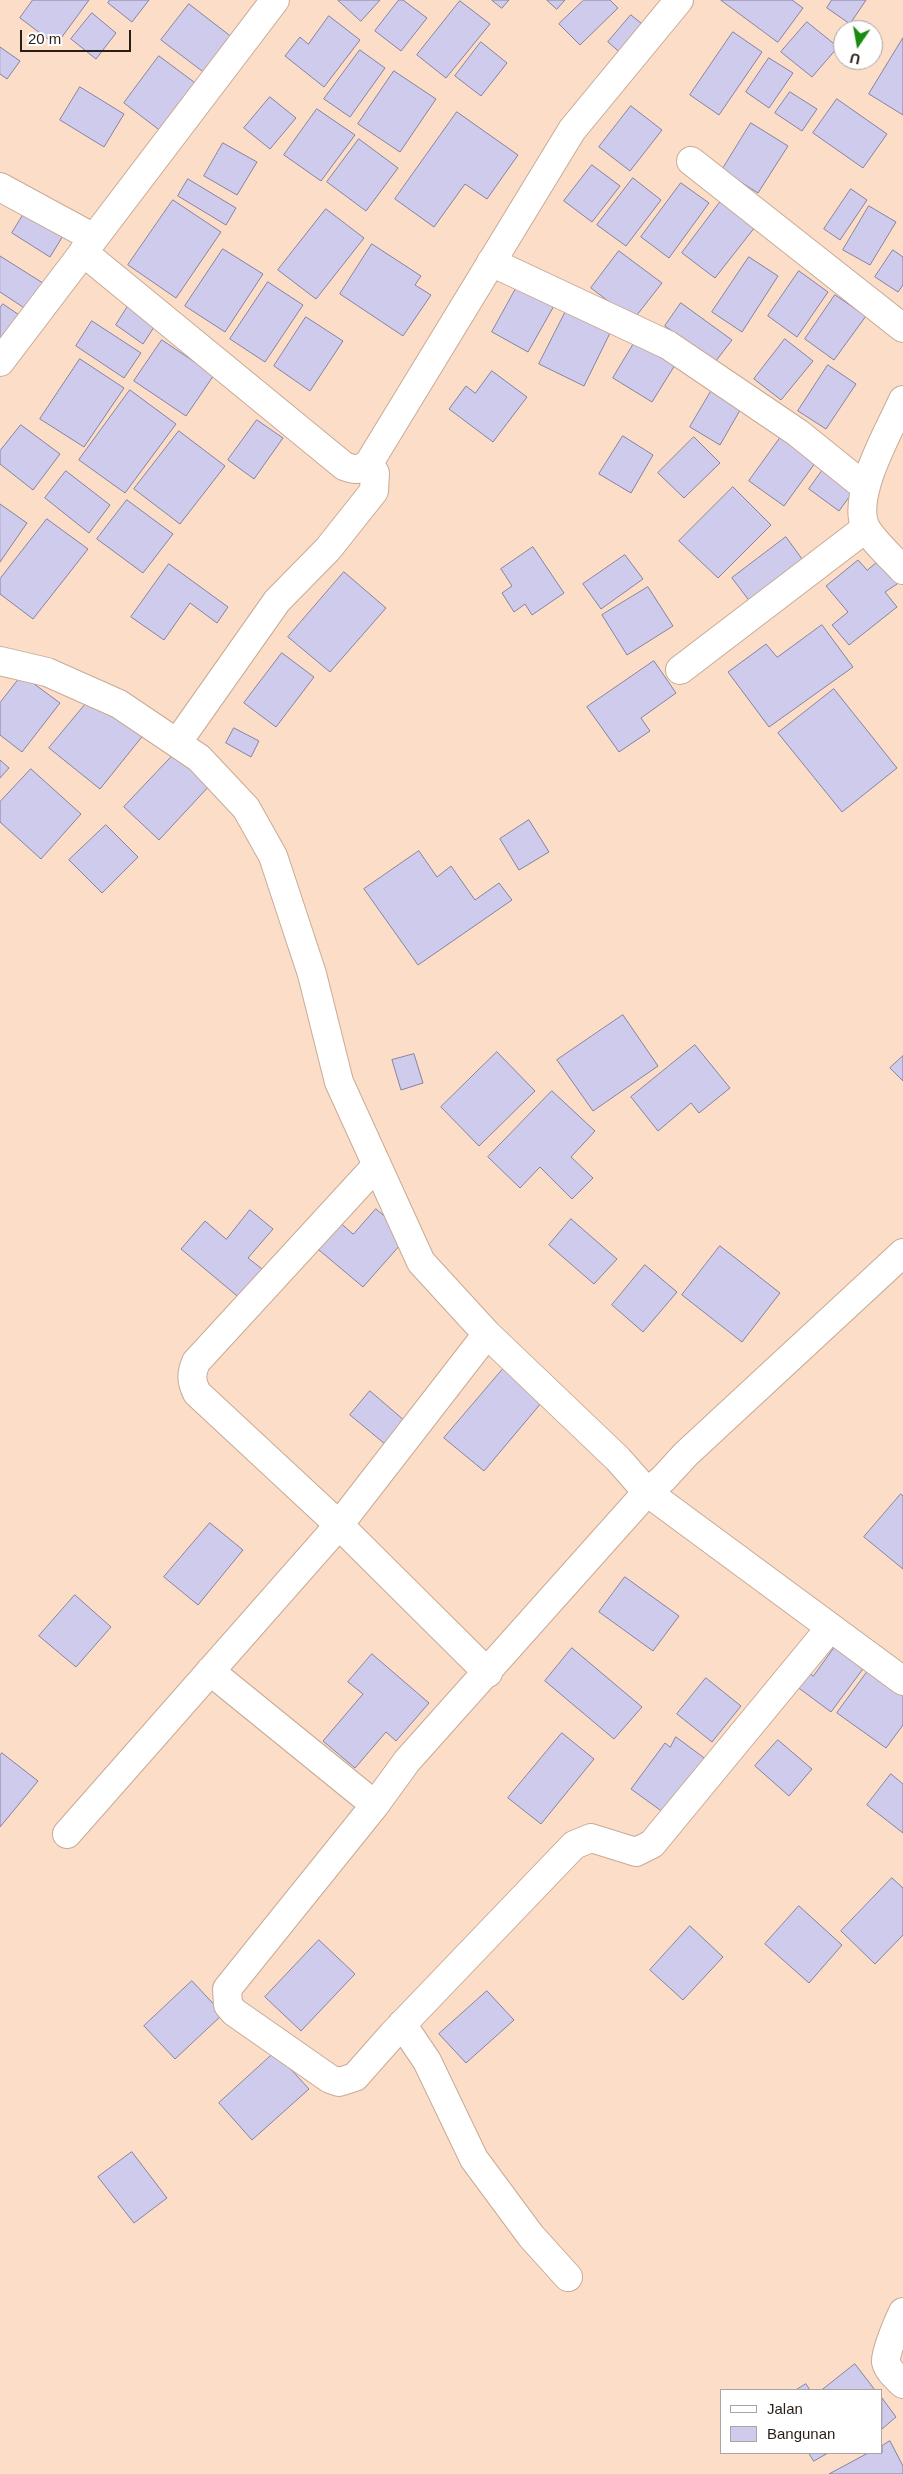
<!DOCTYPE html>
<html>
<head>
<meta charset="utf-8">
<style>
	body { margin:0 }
	#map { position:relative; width:903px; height:2474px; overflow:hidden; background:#fcddc8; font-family:Arial,sans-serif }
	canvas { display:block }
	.legend { position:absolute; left:720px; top:2389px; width:162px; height:65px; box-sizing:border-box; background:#fff; border:1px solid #a9a5a2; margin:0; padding:6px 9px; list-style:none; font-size:15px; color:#291e16 }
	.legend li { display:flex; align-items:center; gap:10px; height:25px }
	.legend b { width:25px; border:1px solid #a9a5a2 }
	.north { position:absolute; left:833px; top:20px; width:50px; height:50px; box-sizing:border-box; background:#fff; border:1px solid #a9a5a2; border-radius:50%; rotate:192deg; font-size:14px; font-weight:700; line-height:20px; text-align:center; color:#291e16 }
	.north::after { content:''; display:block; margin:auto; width:18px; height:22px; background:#198b0f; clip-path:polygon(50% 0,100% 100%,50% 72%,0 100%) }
	.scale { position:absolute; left:20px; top:30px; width:111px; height:22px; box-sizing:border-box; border:2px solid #291e16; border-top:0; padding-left:6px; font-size:15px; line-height:18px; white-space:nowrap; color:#291e16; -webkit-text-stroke:4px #fff; paint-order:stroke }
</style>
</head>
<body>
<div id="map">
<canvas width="903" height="2474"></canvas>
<ul class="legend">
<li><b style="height:6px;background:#fff"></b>Jalan</li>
<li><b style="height:14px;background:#cecbec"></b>Bangunan</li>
</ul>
<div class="north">U</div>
<div class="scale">20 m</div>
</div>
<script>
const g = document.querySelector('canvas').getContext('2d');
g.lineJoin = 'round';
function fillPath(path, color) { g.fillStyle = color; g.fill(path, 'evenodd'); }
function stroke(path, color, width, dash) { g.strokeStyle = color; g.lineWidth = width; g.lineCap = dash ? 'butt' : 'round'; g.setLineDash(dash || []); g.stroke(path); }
const building = new Path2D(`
	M33 0H89L56 45 20 18Z
	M110 0H149L132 22 108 3Z
	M338 0H380L361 21Z
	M399 0H403L427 18 401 51 375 31Z
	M492 0H509L502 8Z
	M547 0H565L557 9Z
	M584 0H610L618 8 580 45 559 24Z
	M721 0H792L803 8 778 42Z
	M832 0H866L850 24 827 8Z
	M460 1 490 24 446 78 417 55Z
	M189 4 233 38 206 74 161 40Z
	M92 13 116 33 96 59 71 39Z
	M631 15 646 27 623 55 608 42Z
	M329 16 360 40 324 87 285 56 300 37 308 44Z
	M807 22 838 47 812 77 781 52Z
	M733 32 762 52 719 115 690 95Z
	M903 38V115L869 94Z
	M481 42 507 63 481 96 455 76Z
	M0 47 20 61 7 79 0 74Z
	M360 50 385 68 350 117 324 99Z
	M159 56 198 85 162 132 124 103Z
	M769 58 793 73 769 108 746 92Z
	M394 71 436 99 400 152 358 124Z
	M80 87 124 114 104 147 60 120Z
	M790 92 817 109 802 131 775 113Z
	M270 97 296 118 270 149 244 128Z
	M837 99 887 134 863 168 813 133Z
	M631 106 662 130 630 171 599 147Z
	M317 109 355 135 321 181 284 155Z
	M457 112 518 155 487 199 465 184 434 227 395 199Z
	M751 123 788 146 758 193 722 170Z
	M359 139 398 168 366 211 327 182Z
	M223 143 257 162 237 195 204 176Z
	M592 165 620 186 592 222 564 201Z
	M633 178 661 200 626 246 597 225Z
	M188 179 236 208 226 225 178 196Z
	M681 183 709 203 669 258 641 237Z
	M851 189 867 200 840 240 824 229Z
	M173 200 221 232 176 298 128 265Z
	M721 201 755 227 715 278 682 253Z
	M869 206 896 222 870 265 843 250Z
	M28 207 66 231 50 257 12 233Z
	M326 209 364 238 316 299 278 270Z
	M372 244 421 276 415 285 431 295 403 336 340 294Z
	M223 249 263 274 225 332 185 306Z
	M893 250 903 257V285L898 292 875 277Z
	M619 251 662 283 633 320 591 288Z
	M0 256 46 285 29 311 0 292Z
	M749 257 778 276 742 332 712 312Z
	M799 271 828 292 797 337 768 316Z
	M268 282 303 305 265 362 230 339Z
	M519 283 555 304 528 352 492 332Z
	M835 295 866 316 834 360 805 339Z
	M130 303 158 321 143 344 116 325Z
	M681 303 732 340 715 362 665 326Z
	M3 304 25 319 0 353V308Z
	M567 309 611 331 584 386 539 364Z
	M306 317 343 341 310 391 274 366Z
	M92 321 141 353 124 378 76 346Z
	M785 339 813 361 781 400 754 379Z
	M162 340 214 375 186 416 134 381Z
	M636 340 675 365 652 402 613 378Z
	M80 359 124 388 84 447 40 419Z
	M828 365 856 384 826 429 798 411Z
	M492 371 527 397 493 442 449 409 466 386 475 393Z
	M713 388 743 405 720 445 690 427Z
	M130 390 176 424 125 493 79 460Z
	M257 420 283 438 254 479 228 460Z
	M21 425 60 454 33 490 0 464V451Z
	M179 431 225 466 180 524 134 489Z
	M783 434 818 459 784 506 749 481Z
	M623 436 653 455 631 493 599 474Z
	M694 437 720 463 684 498 658 473Z
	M827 464 857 486 839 511 809 489Z
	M66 471 110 505 89 533 45 498Z
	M733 487 771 525 718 578 679 541Z
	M127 500 173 534 143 573 97 539Z
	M0 504 27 523 0 562Z
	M47 519 88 549 33 619 0 594V579Z
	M786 537 808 567 754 607 732 578Z
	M533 547 564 593 532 615 525 604 514 612 502 593 512 586 501 569Z
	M625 555 643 579 601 609 583 584Z
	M881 559 900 582 885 592 897 607 849 645 832 625 848 612 826 586 858 560 867 570Z
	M169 564 228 607 217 623 190 603 164 640 131 617Z
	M344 572 386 608 330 672 288 637Z
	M648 587 673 626 627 655 602 615Z
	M822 625 853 667 769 727 728 672 766 644 777 657Z
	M282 653 314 677 276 727 244 703Z
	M654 661 676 693 641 718 650 731 619 752 587 707Z
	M22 675 60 703 22 752 0 735V703Z
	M834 689 897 768 842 812 778 733Z
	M94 694 145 733 100 789 49 748Z
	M234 728 259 741 251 757 226 743Z
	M176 752 211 784 159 840 124 807Z
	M0 760 9 768 0 778Z
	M31 769 81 814 41 859 0 822V802Z
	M529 820 549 852 519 870 500 839Z
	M106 825 138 857 102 893 69 860Z
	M419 851 437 877 451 866 475 900 499 883 512 900 418 965 364 889Z
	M623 1015 658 1066 593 1111 557 1060Z
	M695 1045 730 1088 699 1113 691 1103 658 1131 631 1097Z
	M497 1052 535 1091 479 1146 441 1107Z
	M414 1054 423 1083 401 1090 392 1060Z
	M903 1056V1081L890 1068Z
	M552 1091 595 1131 571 1157 593 1178 572 1199 540 1167 520 1188 488 1157Z
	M376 1209 408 1236 363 1287 313 1245 336 1219 353 1234Z
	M250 1210 273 1229 248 1258 266 1272 242 1300 181 1249 205 1221 226 1239Z
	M571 1219 617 1259 594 1284 549 1245Z
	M720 1246 780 1293 742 1342 682 1295Z
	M645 1265 677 1292 643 1332 612 1305Z
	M503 1369 542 1402 484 1471 444 1438Z
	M370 1391 405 1421 385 1444 350 1415Z
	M901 1494 903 1496V1569L864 1537Z
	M210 1523 243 1550 198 1605 164 1577Z
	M625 1577 679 1616 653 1651 599 1612Z
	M75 1595 111 1627 76 1667 39 1636Z
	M839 1641 868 1662 831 1712 792 1683 803 1668 813 1676Z
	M572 1648 642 1707 614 1739 545 1681Z
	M372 1654 429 1703 396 1741 386 1732 355 1768 323 1741 363 1694 348 1682Z
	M873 1664 903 1685V1725L886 1748 837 1713Z
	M706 1678 741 1706 712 1742 677 1714Z
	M562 1733 594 1759 541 1824 508 1798Z
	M676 1737 707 1760 667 1815 631 1789 665 1743 670 1747Z
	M778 1740 812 1769 789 1796 755 1766Z
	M2 1753 38 1781 0 1827V1756Z
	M891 1774 903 1784V1833L867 1805Z
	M892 1878 903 1888V1935L875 1964 841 1931Z
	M799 1906 842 1945 809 1983 765 1944Z
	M690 1926 723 1957 683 2000 650 1970Z
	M319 1940 355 1974 301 2031 265 1997Z
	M192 1981 223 2014 175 2059 144 2026Z
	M487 1991 514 2020 466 2063 439 2034Z
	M275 2052 309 2089 252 2140 219 2103Z
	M132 2152 167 2198 134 2223 98 2177Z
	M855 2364 875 2390H822Z
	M806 2384 810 2390H796Z
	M882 2398 896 2417 882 2429Z
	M890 2441 903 2466V2474H829L868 2453H882V2446Z
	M809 2453H828L814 2461Z`);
fillPath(building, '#cecbec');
stroke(building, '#8582a0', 1);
const minor = new Path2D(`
	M691 161 903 328
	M0 187 94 238
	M83 252 344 466C354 470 360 471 369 463L572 130 679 0
	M491 262 668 345 798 433 865 487
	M0 362 275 0
	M903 400C889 431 852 494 865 526 871 539 893 559 903 570
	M0 661 47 672 119 704 199 758 246 808 273 856 312 974 339 1082 421 1262 487 1334 618 1459 647 1492 663 1479 686 1454 903 1253
	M680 670 866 528
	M177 743 277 601 328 549 374 491 375 473 369 463
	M377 1165 196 1362C191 1374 191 1381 197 1393L339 1525 488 1673
	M830 1628 652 1844 636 1852 591 1838 574 1845 393 2034 355 2077 339 2082 330 2079 234 2012 228 2005 227 1989 375 1805 407 1761 647 1492 903 1681
	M210 1671 375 1805
	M67 1834 339 1525 487 1334
	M402 2024 427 2061 474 2159 531 2236 568 2277
	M903 2312C899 2320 884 2355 886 2362 888 2371 897 2378 903 2384`);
stroke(minor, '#c8aa95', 30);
stroke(minor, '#fff', 28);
</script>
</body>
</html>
